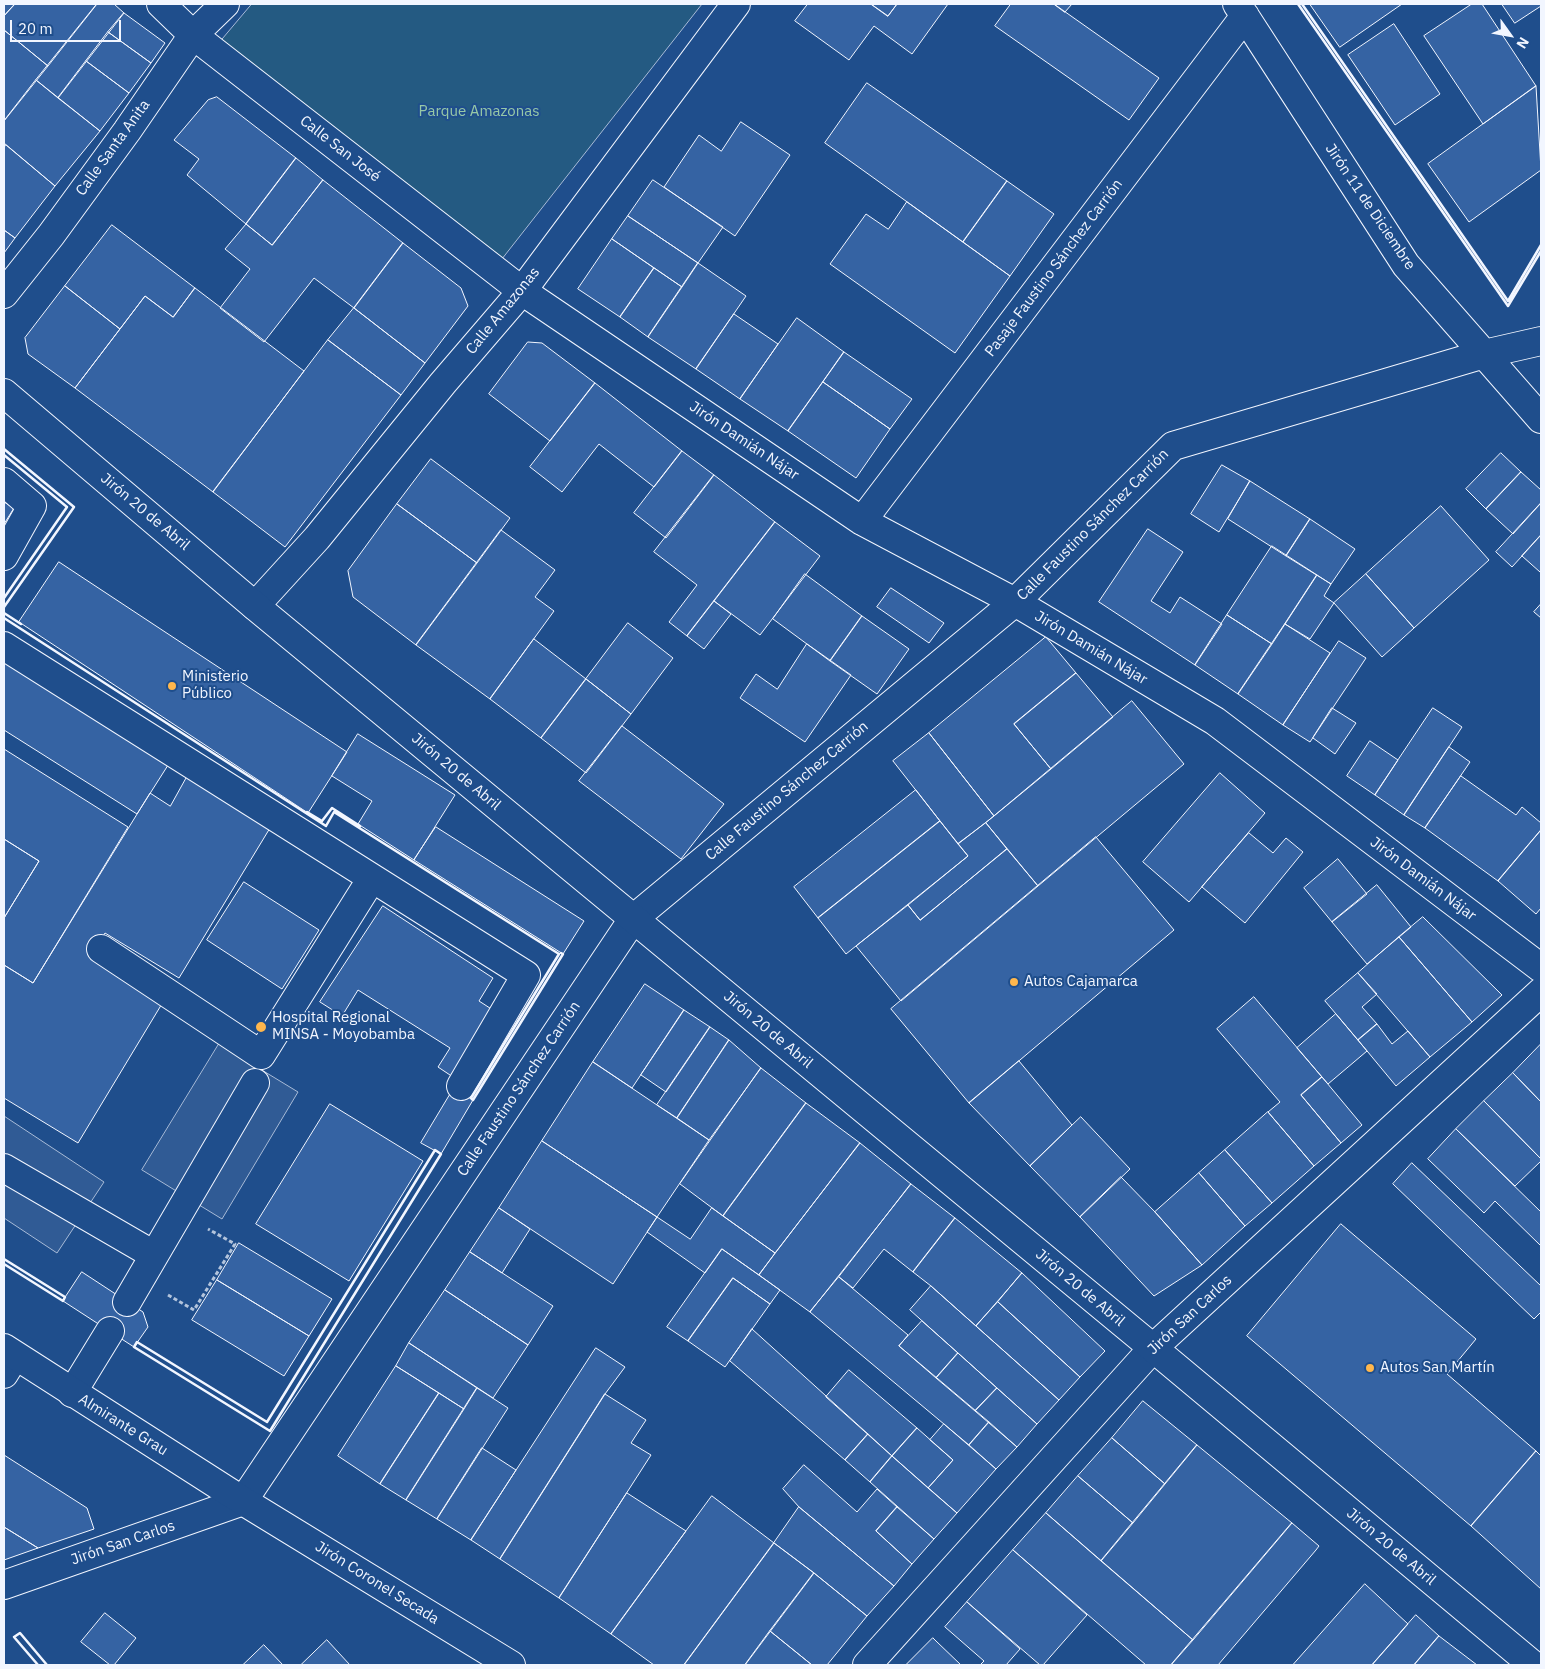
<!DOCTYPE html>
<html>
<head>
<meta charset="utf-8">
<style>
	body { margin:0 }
	#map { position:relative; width:1545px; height:1669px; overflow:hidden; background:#1f4e8c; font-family:"IBM Plex Sans",sans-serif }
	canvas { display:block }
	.frame { position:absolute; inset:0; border:5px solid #f2f6ff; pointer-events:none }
	.north { position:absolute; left:1485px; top:10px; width:50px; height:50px; -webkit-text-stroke:4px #1f4e8c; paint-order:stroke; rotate:122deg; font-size:14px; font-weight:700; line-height:20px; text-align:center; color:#f2f6ff }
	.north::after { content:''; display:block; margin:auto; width:18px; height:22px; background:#f2f6ff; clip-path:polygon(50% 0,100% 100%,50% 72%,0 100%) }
	.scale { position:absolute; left:10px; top:20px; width:111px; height:22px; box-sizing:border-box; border:2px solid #f2f6ff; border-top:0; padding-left:6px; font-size:15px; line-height:18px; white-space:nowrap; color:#f2f6ff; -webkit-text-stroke:4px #1f4e8c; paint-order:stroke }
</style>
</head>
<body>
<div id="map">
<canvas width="1545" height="1669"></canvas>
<div class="frame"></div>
<div class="north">N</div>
<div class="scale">20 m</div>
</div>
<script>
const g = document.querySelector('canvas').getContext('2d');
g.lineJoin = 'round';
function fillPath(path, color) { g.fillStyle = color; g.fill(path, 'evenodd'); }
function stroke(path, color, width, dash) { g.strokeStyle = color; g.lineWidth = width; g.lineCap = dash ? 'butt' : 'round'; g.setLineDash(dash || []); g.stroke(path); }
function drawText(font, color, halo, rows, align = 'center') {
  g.font = font + ' "IBM Plex Sans",sans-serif'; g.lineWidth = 4; g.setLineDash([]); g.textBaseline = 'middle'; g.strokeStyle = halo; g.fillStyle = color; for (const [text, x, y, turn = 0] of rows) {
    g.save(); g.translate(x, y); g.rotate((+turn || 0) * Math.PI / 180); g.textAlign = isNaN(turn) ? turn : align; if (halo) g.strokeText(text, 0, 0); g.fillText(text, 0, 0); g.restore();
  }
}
const green = new Path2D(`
	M252 4H702L498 264 215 48Z`);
fillPath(green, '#245a82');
stroke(green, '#a8bbd7', 1);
const parking = new Path2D(`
	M219 1044 298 1092 222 1219 142 1170Z
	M4 1116 104 1182 57 1253 4 1218Z`);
fillPath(parking, '#305b95');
stroke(parking, '#a8bbd7', 1);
const building = new Path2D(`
	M4 4H15L4 16Z
	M15 4H97L48 66 4 30V16Z
	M97 4H114L124 13 58 98 36 80Z
	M808 4H871L888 16 897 4H948L912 54 874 26 849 60 795 21Z
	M871 4H897L888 16Z
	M1011 4H1054L1159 78 1129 120 995 26Z
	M1054 4H1072L1065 12Z
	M1310 4H1402L1340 47Z
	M1472 4H1482L1536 86 1483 124 1424 36Z
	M1502 4H1541V6L1515 23Z
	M124 13 165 43 151 63 108 32Z
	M1394 24 1440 94 1395 125 1348 55Z
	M4 30 48 66 4 121Z
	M108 32 151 63 129 93 86 61Z
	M86 61 129 93 100 131 58 98Z
	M36 80 100 131 55 186 4 143V121Z
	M867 83 1007 181 963 242 825 143Z
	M1536 86 1541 170 1469 222 1428 164Z
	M217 97 296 158 246 224 187 175 199 159 174 140 208 100Z
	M741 122 790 155 735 236 664 187 699 135 721 151Z
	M6 145 55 186 15 238 4 230V148Z
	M296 158 323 180 272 245 246 224Z
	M323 180 403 243 354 308 314 278 264 342 220 308 250 269 225 249 246 224 272 245Z
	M653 180 723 227 698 263 628 216Z
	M1007 181 1054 214 1010 276 963 242Z
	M907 202 1010 276 955 353 830 264 866 214 888 229Z
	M628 216 698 263 682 287 612 239Z
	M112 225 195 288 173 317 145 296 120 329 65 286Z
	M4 230 15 238 4 253Z
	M612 239 654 268 620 317 578 289Z
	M403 243 461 288 468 306 425 363 354 308Z
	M698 263 746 296 696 369 648 337Z
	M654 268 682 287 648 337 620 317Z
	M65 286 120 329 75 388 28 354 25 338Z
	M195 288 304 371 213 492 75 388 145 296 173 317Z
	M354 308 425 363 401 395 328 340Z
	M734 314 778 344 740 399 696 369Z
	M797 318 844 352 788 431 740 399Z
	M328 340 401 395 285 547 213 492Z
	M528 342 542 343 595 383 550 441 489 394Z
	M844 352 912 399 890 429 823 382Z
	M823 382 890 429 856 478 788 431Z
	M595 383 682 451 654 487 599 444 562 492 530 467Z
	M682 451 714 475 666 538 634 513Z
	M1501 453 1521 472 1486 509 1466 489Z
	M431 459 510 518 477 563 397 504Z
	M1222 465 1250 481 1219 532 1191 514Z
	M1521 472 1541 490V503L1513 534 1486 509Z
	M714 475 775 522 687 636 669 622 697 585 654 552Z
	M1250 481 1310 519 1286 556 1228 519Z
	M4 502 14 508 4 524Z
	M1541 503V535L1512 567 1496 552Z
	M397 504 477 563 416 645 353 597 348 571Z
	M1441 506 1489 560 1414 628 1366 574Z
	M1310 519 1355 549 1331 584 1286 556Z
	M775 522 820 556 760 635 714 601Z
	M1148 529 1183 552 1151 601 1170 613 1180 597 1222 624 1195 665 1099 602Z
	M501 530 555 570 535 597 554 611 490 699 416 645Z
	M1541 535V570L1540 572 1522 556Z
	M1272 546 1317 575 1272 644 1227 615Z
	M59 562 347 752 308 813 19 622Z
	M805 574 862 616 830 661 773 619Z
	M1366 574 1414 628 1382 657 1334 603Z
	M1317 575 1331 584 1324 596 1334 603 1310 639 1285 624Z
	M891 588 944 623 929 643 877 607Z
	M714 601 731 614 704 649 687 636Z
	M1541 604V618L1534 612Z
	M1227 615 1272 644 1238 694 1195 665Z
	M862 616 909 649 877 694 830 661Z
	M628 623 673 658 631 714 586 679Z
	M1285 624 1330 653 1283 725 1238 694Z
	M1046 637 1076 673 1014 724 1051 769 994 816 929 733Z
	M534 639 586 679 541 738 490 699Z
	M1339 641 1366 658 1310 742 1283 725Z
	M807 644 851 675 805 742 740 698 756 674 777 689Z
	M4 657 170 762 137 814 4 730Z
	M1076 673 1113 717 1051 769 1014 724Z
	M586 679 631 714 586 773 541 738Z
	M1132 701 1184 764 1038 886 986 823Z
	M1332 708 1356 723 1335 754 1313 738Z
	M1433 708 1462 727 1404 815 1375 795Z
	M622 726 724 804 681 859 579 781Z
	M929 733 994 816 958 844 893 761Z
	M358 734 455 795 414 860 358 824 372 801 332 776Z
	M1370 741 1398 760 1375 795 1347 776Z
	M1449 747 1470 762 1425 828 1404 815Z
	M4 749 128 827 33 983 4 965V918L39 861 4 839Z
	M1220 773 1265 813 1189 902 1143 862Z
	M1461 776 1516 815 1522 807 1541 823V830L1498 881 1425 828Z
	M187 777 270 828 179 978 105 933 90 958 163 1002 78 1143 4 1098V965L33 983 150 793 170 806Z
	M916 790 940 821 818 918 794 887Z
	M940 821 968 856 846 954 818 918Z
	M986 823 1007 849 920 920 908 905 968 856 958 844Z
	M436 827 584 921 563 954 414 860Z
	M1541 830V908L1536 914 1498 881Z
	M1249 833 1273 853 1286 838 1303 852 1245 923 1202 887Z
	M1096 837 1174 930 969 1103 891 1009Z
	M4 839 39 861 4 918Z
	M1007 849 1038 886 901 1001 856 946 908 905 920 920Z
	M1338 859 1367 894 1332 922 1304 888Z
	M244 882 319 930 282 989 207 940Z
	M1377 885 1411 927 1367 964 1332 922Z
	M383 906 493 978 479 1001 496 1012 453 1077 438 1067 450 1048 358 990 342 1016 320 1002Z
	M1423 917 1502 995 1472 1022 1399 937Z
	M1399 937 1472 1022 1430 1057 1358 973Z
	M1358 973 1377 994 1362 1007 1377 1024 1358 1040 1325 1001Z
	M645 984 684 1010 632 1088 593 1062Z
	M1254 997 1322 1077 1301 1095 1341 1143 1314 1166 1268 1112 1280 1102 1217 1029Z
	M684 1010 710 1027 666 1092 641 1075Z
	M1336 1014 1367 1051 1328 1084 1297 1048Z
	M1377 1024 1392 1044 1408 1031 1430 1057 1396 1086 1358 1040Z
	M710 1027 729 1040 677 1118 657 1105Z
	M729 1040 761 1068 709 1140 677 1118Z
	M1541 1044V1102L1513 1073Z
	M1019 1061 1072 1125 1030 1166 969 1103Z
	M593 1062 709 1140 657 1217 542 1141Z
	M761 1068 806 1103 723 1216 680 1184Z
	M1513 1073 1541 1102V1159L1484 1101Z
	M1322 1077 1362 1125 1341 1143 1301 1095Z
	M454 1088 473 1100 441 1154 421 1143Z
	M1484 1101 1541 1159V1161L1515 1186 1456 1129Z
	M806 1103 860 1143 775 1253 723 1216Z
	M330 1104 423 1161 349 1281 256 1224Z
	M1268 1112 1314 1166 1272 1203 1225 1150Z
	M1081 1117 1130 1169 1080 1217 1030 1166Z
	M1456 1129 1541 1212V1246L1495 1201 1484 1213 1428 1159Z
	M542 1141 657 1217 613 1284 499 1208Z
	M860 1143 911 1184 810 1312 759 1275Z
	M1225 1150 1272 1203 1245 1226 1199 1173Z
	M1412 1163 1541 1286V1312L1534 1319 1393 1184Z
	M1199 1173 1245 1226 1202 1265 1155 1212Z
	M1121 1177 1155 1212 1202 1265 1154 1296 1080 1217Z
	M911 1184 955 1218 913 1272 884 1249 853 1288 839 1277Z
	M499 1208 530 1229 502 1273 470 1252Z
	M712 1208 775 1253 759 1275 722 1249 705 1273 647 1232 657 1217 690 1239Z
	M955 1218 1022 1273 976 1326 931 1286 913 1272Z
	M1341 1224 1476 1339 1447 1374 1536 1451 1471 1526 1247 1336Z
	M239 1243 332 1299 309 1336 217 1280Z
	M722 1249 780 1290 770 1304 733 1278 688 1341 667 1327Z
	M470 1252 553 1306 528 1345 445 1290Z
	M82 1272 143 1312 148 1327 134 1347 63 1301Z
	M1022 1273 1105 1351 1080 1377 998 1302Z
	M839 1277 908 1335 899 1346 989 1422 969 1445 810 1312Z
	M733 1278 770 1304 725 1367 688 1341Z
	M217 1280 309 1336 284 1376 192 1320Z
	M931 1286 1059 1400 1037 1424 910 1310Z
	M445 1290 528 1345 493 1398 409 1343Z
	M998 1302 1080 1377 1059 1400 976 1326Z
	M922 1321 958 1353 936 1378 899 1346Z
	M752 1329 868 1434 845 1460 730 1361Z
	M409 1343 477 1388 464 1409 396 1366Z
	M596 1348 625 1367 605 1394 500 1559 471 1540Z
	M958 1353 997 1388 975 1411 936 1378Z
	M396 1366 439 1393 380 1484 338 1456Z
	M849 1370 917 1428 892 1456 826 1397Z
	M477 1388 508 1408 437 1519 406 1500Z
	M997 1388 1037 1424 1017 1447 975 1411Z
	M439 1393 464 1409 406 1500 380 1484Z
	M605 1394 646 1420 631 1443 651 1455 559 1598 500 1559Z
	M1143 1401 1197 1445 1165 1484 1112 1438Z
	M989 1422 1017 1447 996 1469 969 1445Z
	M944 1424 996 1469 957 1513 928 1488 953 1460 930 1440Z
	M917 1428 953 1460 928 1488 892 1456Z
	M868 1434 892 1456 870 1482 845 1460Z
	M1112 1438 1165 1484 1133 1523 1078 1476Z
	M1197 1445 1292 1523 1193 1640 1101 1561Z
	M482 1448 516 1470 471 1540 437 1519Z
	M1536 1451 1541 1456V1589L1471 1526Z
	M4 1455 87 1508 94 1529 38 1548 4 1527Z
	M892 1456 957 1513 934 1539 870 1482Z
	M804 1465 857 1512 877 1489 897 1507 876 1531 912 1564 894 1586 799 1507 783 1489Z
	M1078 1476 1133 1523 1101 1561 1046 1513Z
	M627 1493 686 1531 611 1634 559 1598Z
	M712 1496 774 1543 684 1665H654L611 1634Z
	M799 1507 894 1586 867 1616 814 1573 774 1543Z
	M897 1507 934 1539 912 1564 876 1531Z
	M1046 1513 1193 1640 1171 1665H1146L1013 1550Z
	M1292 1523 1319 1546 1316 1550 1218 1665H1171Z
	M4 1527 38 1548 4 1560Z
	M774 1543 814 1573 745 1665H684Z
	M1013 1550 1087 1615 1043 1665H1040L967 1602Z
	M814 1573 867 1616 827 1665H812L770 1631Z
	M1365 1584 1408 1624 1372 1665H1293Z
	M967 1602 1020 1649 1006 1665H980L984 1661 945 1627Z
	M105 1613 136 1638 114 1665H110L81 1642Z
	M1416 1615 1439 1636 1414 1665H1372Z
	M770 1631 812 1665H745Z
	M1439 1636 1477 1665H1414Z
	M933 1638 936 1641 961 1665H906Z
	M327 1640 350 1665H301Z
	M264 1645 283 1665H243Z`);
fillPath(building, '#3563a3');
stroke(building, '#f2f6ff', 1);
const minor = new Path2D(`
	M161 4 193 35 522 291 862 521 1015 602 1215 721 1541 968
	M1237 4 1406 265 1541 419
	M4 294 51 235 127 131 193 35 225 4
	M4 482 32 506 4 556
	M862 521 1245 16
	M255 606 317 538 443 383 522 291 736 4
	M4 646 526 975 461 1086
	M101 949 261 1055 372 878
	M4 1168 154 1255
	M127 1302 255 1083
	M4 1374 15 1356
	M72 1393 110 1331
	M4 1585 243 1501 633 919 1015 602 1173 446 1484 354 1541 341
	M867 1665 1153 1348 1541 992`);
const major = new Path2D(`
	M4 393 255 606 1153 1348 1533 1665
	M4 1348 243 1501 511 1665`);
stroke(minor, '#f2f6ff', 30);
stroke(major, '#f2f6ff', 30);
stroke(new Path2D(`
	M168 1295 194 1310 235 1244 208 1229`), '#b3c4dc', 3, [4, 2.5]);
stroke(minor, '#1f4e8c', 28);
stroke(major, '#1f4e8c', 28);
stroke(new Path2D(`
	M1298 4 1508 306 1541 251
	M1302 4 1508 301 1541 245
	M4 449 74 507 4 607
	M4 455 67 507 4 598
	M4 613 21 624
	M4 618 326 826 334 812 559 954 471 1098 473 1100 563 954 561 953
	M307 812 322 821 332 808 360 826
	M435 1150 441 1154 270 1431 134 1347 137 1342 267 1422Z
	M4 1259 65 1297 63 1301 4 1264
	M38 1665 14 1637 20 1633 47 1665`), '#f2f6ff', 2.5);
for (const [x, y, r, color] of [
	[172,686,5,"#ffb74d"],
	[1014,982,5,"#ffb74d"],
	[261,1027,6,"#ffb74d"],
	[1370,1368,5,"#ffb74d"]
]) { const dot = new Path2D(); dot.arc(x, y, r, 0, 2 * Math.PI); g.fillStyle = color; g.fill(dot); stroke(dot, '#1f4e8c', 2); }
drawText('15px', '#97c8a6', '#1f4e8c', [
	["Parque Amazonas",479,112]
]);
drawText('15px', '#f2f6ff', '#1f4e8c', [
	["Calle Santa Anita",113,148,-54],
	["Calle San José",340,149,38],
	["Jirón 11 de Diciembre",1370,207,56],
	["Pasaje Faustino Sánchez Carrión",1054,268,-53],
	["Calle Amazonas",503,311,-51],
	["Jirón Damián Nájar",744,441,34],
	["Jirón 20 de Abril",145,512,40],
	["Calle Faustino Sánchez Carrión",1093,525,-45],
	["Jirón Damián Nájar",1091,648,31],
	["Jirón 20 de Abril",456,772,40],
	["Calle Faustino Sánchez Carrión",787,791,-40],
	["Jirón Damián Nájar",1423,879,37],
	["Jirón 20 de Abril",768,1030,40],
	["Calle Faustino Sánchez Carrión",519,1089,-56],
	["Jirón 20 de Abril",1080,1288,40],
	["Jirón San Carlos",1190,1315,-43],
	["Almirante Grau",123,1425,32],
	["Jirón San Carlos",123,1543,-19],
	["Jirón 20 de Abril",1391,1547,40],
	["Jirón Coronel Secada",377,1583,32]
]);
drawText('15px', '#f2f6ff', '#1f4e8c', [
	["Ministerio",182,677],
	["Público",182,694],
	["Autos Cajamarca",1024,982],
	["Hospital Regional",272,1018],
	["MINSA - Moyobamba",272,1035],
	["Autos San Martín",1380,1368]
], 'left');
</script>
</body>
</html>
